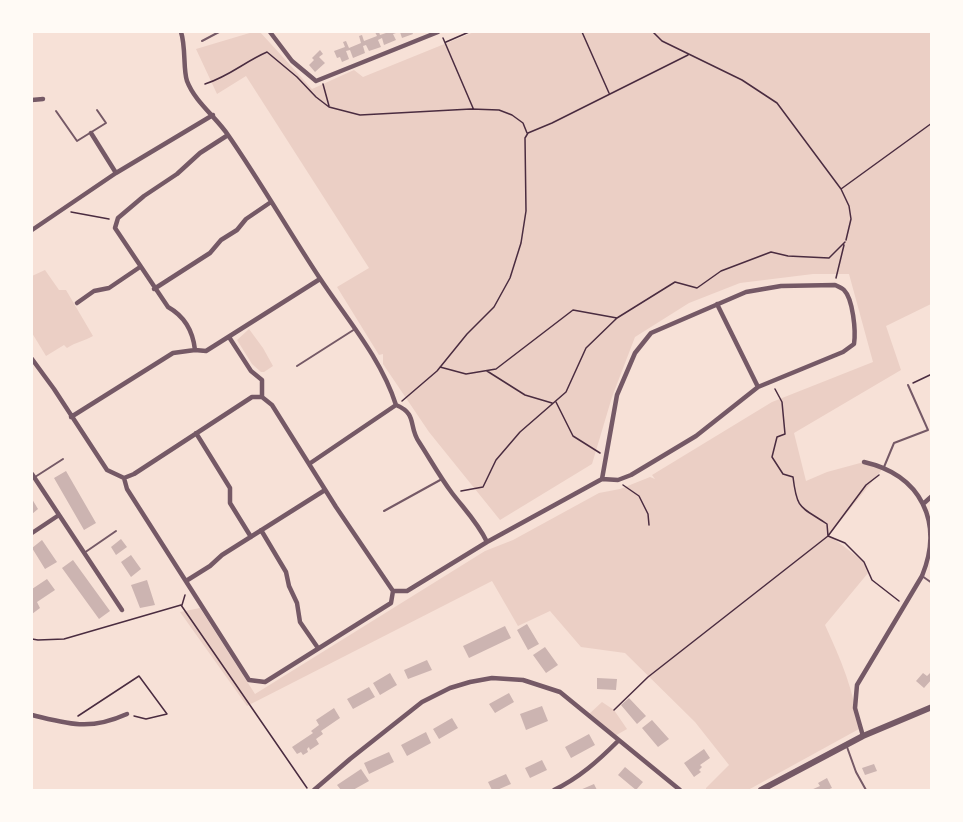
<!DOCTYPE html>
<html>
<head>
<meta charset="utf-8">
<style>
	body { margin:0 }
	#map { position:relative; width:963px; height:822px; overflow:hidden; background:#f7e1d7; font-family:"Source Serif 4",serif }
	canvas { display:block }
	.frame { position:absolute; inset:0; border:33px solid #fffaf5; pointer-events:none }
</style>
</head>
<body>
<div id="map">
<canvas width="963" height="822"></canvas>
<div class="frame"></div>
</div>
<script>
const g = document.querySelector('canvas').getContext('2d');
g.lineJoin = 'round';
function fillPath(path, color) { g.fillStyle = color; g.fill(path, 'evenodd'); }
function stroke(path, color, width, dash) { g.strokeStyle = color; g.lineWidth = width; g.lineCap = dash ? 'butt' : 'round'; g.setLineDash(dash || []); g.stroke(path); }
fillPath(new Path2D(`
	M253 32H260L312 89 354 70 363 77 474 32H931V304L886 326 901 370 794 433 806 481 827 472 864 462 884 467 829 535 864 562 868 573 825 625C841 660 854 690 859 729L748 790H706V788L729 765 695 722 625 653 581 647 550 611 518 626 492 581 247 706 180 612 200 608 255 694 485 551 513 540 599 493 620 489 650 477 655 479 652 475 772 402 873 362 849 274H813L740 283 689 303 635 337 612 397 592 464 500 520 429 432 383 364V354L379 355 337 287 369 268 246 76 217 94 196 49Z
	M45 270 59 290H66L93 336C84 341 76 342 67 348L64 345 46 356 32 333V276Z
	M249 329 263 348 273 366 264 372H261L252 364 237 340Z
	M602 702 614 710 627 729 613 737 588 715Z`), '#ebcfc5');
fillPath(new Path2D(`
	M375 32H379L380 35 389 32H399L393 34 396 40 384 45 382 38 378 40 381 47 369 51 366 45 363 46 365 53 353 58 350 50 346 51 349 59 342 62 340 57 337 58 334 51 345 47 343 42 346 41 349 48 361 43 359 36 362 35 364 41 377 36Z
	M400 32H412L413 34 402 38Z
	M320 50 323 54 319 57 325 63 315 72 309 65 314 60 312 58Z
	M66 471 96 523 84 530 54 478Z
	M32 499 38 509 32 514Z
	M121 539 127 547 116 555 111 547Z
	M42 540 57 562 45 569 32 548Z
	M131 555 141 569 131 577 121 562Z
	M73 560 110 611 99 619 62 568Z
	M47 579 55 590 37 602 40 608 32 614V598L33 597 32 589Z
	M147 580 155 605 140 608 131 585Z
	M527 624 539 644 528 650 517 630Z
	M505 626 511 638 469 658 463 646Z
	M545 647 558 665 546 673 533 655Z
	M427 660 432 670 408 679 404 670Z
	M932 671V679L924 688 916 681 923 673 927 676Z
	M390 673 397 685 380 695 373 683Z
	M597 678 617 679 616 690 597 689Z
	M369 687 375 697 353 709 347 699Z
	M509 693 514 702 495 713 489 704Z
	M629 698 646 716 637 724 621 705Z
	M542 706 548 721 526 730 520 714Z
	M334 708 340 718 321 731 323 734 316 739 319 744 310 750 309 747 307 749 308 752 303 755 301 752 297 754 292 747 313 733 311 731 319 725 316 720Z
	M452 718 458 728 439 739 433 729Z
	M652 720 669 739 658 747 642 728Z
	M426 732 431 743 407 756 401 745Z
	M589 734 595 745 571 758 565 747Z
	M704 749 710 758 700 765 702 767 699 770 701 772 694 777 684 763Z
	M389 752 394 762 369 774 364 763Z
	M542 760 547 770 530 778 525 768Z
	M874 764 877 771 865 775 862 768Z
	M625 767 643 782 636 790 618 775Z
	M361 769 369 781 353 790H341L337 785Z
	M506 774 511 784 497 790H492L488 782Z
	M827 778 832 788 827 790H811L820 786 818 783Z
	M594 784 597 790H580Z`), '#ccb4b1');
stroke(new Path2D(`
	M582 32 609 93
	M653 32 662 41 742 80 777 103 841 189 849 206 851 219 846 240
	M443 38 473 108
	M446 42 469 32
	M205 84C230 76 244 62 267 52L297 77 316 97 329 107 360 115 471 109 499 110 512 115 523 123 527 133
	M323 84 329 106
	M841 189 932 123
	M71 212 109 219
	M836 278 844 245
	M440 367 466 374 496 369 573 310 617 318 675 282 697 288 721 271 771 252 788 256 829 258 845 242
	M487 371 525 395 552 403
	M913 383 932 374
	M775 389 782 402 785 434 777 437 772 457 783 474 793 477C797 510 800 506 827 524L828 536 845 543 864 562 872 580 899 601
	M402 401 437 371 467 334 494 307 510 278 521 243 526 211 525 138 528 133 552 123 688 55
	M556 402 573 436 600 453
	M623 485 639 496 648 514 649 525
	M461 491 483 487 496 460 520 432 566 392 586 348 617 318
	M182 605 185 595
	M32 639 38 640 64 639 181 605 307 788
	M614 710 648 677 828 536 866 485 879 475
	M78 716 139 676 167 714 146 719 134 716`), '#4a2c40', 1.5);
stroke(new Path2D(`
	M202 41 219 32
	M56 111 77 141 106 123 97 110
	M297 366 355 329
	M884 467 894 443 928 430 908 385
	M35 477 63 459
	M384 511 442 479
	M84 553 116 531
	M922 576 932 583
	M847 747 856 772 866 790`), '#755966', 2);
stroke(new Path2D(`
	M181 32C186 47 183 70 187 81 195 102 216 117 228 135 260 181 288 230 319 277 346 318 381 358 396 405L309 464
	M270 32 292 61 316 81 438 32
	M32 100 43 99
	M91 133 116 173
	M32 230 116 173 213 115
	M154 289 210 253 221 240 237 230 246 219 271 202
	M77 303 94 291 109 288 140 267
	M717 304 758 387
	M229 337 251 371 262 380V397
	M195 350C193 331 184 316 168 307L115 228 118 218 144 196 177 174 200 153 228 135
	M32 359 54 389 107 470 124 478 134 474 252 397H262L272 405 336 507 393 591
	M396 405C418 414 408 426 419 442 430 459 440 477 452 493 465 510 478 523 487 542
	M71 417 173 353 195 350 206 351 320 279
	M196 433 230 488V503L251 537
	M32 474 122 610
	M124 478 127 489 249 680 265 682 391 603 393 591
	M923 504 932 496
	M261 530 286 572 289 586 297 603 300 622 318 648
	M32 533 59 515
	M186 581 210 566 222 555 325 490
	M393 591H407L487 542 602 479 618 480 631 475 696 436 758 387 843 352 854 344C856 331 853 299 844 290 842 288 837 286 835 285L781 286 746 292 651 333 635 353 617 395 602 479
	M32 715C70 724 89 731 127 714
	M863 736 855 708 857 685 922 576C944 522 921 475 864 462
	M314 790 350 759 422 702 450 688 470 682 492 678 523 680 560 692 680 790
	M554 790C579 778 598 761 618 741`), '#755966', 4.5);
stroke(new Path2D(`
	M761 790 863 736 932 707`), '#755966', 6);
</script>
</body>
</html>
